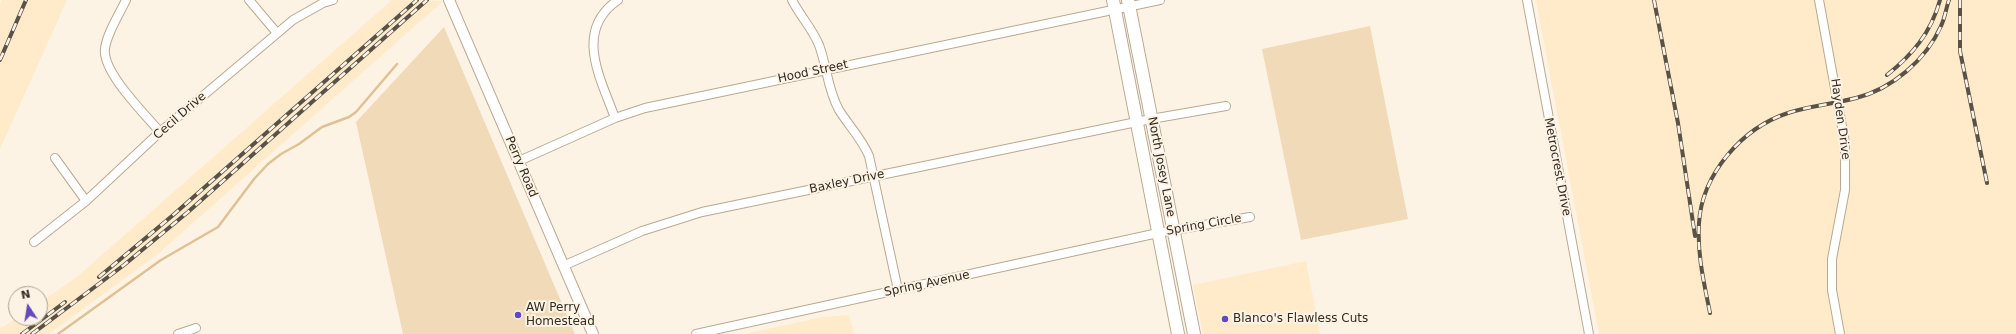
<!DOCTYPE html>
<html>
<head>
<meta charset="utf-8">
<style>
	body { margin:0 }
	#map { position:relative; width:2016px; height:334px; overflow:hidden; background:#fdf3e4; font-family:"DejaVu Sans",sans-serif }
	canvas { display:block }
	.north { position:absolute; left:8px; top:286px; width:40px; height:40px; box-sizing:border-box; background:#fdf3e4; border:1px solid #aba396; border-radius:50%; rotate:348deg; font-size:11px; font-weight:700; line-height:16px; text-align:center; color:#312b22 }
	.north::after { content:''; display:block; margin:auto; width:14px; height:18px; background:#6248c1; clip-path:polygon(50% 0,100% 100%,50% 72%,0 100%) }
</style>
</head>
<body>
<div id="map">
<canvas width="2016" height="334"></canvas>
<div class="north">N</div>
</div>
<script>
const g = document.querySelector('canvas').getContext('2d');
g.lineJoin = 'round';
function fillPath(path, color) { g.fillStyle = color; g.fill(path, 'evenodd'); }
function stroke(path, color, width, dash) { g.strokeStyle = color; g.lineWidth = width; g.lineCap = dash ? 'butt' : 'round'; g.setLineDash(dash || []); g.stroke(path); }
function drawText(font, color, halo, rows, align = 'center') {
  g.font = font + ' "DejaVu Sans",sans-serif'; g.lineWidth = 4; g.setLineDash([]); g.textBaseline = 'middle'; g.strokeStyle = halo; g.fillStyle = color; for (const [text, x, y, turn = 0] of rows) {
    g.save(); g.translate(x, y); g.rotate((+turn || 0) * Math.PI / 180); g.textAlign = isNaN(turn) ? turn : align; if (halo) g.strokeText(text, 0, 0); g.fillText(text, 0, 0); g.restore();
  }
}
fillPath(new Path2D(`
	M2 0H67L0 149V4Z
	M392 0 443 1 158 254 49 334H0V329L17 318H40V303L78 276Z
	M1536 0H2016V334H1599Z
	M1306 261 1320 334H1203L1193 285Z
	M849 315 854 334H744L823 317Z`), '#ffeaca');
fillPath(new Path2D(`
	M1370 26 1408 219 1301 240 1262 49Z
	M444 27 575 334H403L356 122Z`), '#f1dab8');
stroke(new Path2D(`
	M58 334 161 260 218 227 254 179 268 164 281 154 299 144 322 127 349 117 356 112 397 64`), '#dfc194', 2.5);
const minor = new Path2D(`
	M126 0C120 13 106 35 105 49 102 72 145 114 160 132
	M249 0 277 33
	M792 0C800 16 812 28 819 45 827 66 827 88 839 110 849 126 862 139 869 156L898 290
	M1527 0 1589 334
	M1819 0 1845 143V190L1832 259V290L1840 334
	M615 118C601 79 573 31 618 0
	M55 158 86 201
	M519 161 615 118 645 108 1160 0
	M34 242 86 201 160 132 293 20 323 3 333 0
	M563 266 642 231 702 212 1151 119 1226 106
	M178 334 196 328
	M696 334 1158 233 1250 217`);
const tertiary = new Path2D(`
	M449 0 593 334`);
const secondary = new Path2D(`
	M1113 0 1178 334
	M1128 0 1194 334`);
stroke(minor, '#b9a992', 10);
stroke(tertiary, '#b9a992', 12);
stroke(secondary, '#b9a992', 14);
stroke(minor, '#fff', 8);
stroke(tertiary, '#fff', 10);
stroke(secondary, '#fff', 12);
const rail = new Path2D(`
	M1654 0 1678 123 1695 236
	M1960 0V51L1987 183
	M0 60 26 0
	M1887 75C1912 55 1931 33 1940 0
	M99 277 172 216 417 0
	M1710 313C1704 283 1697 254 1699 223 1702 174 1742 128 1788 113 1810 106 1833 104 1856 98 1892 89 1926 60 1941 26 1945 18 1946 8 1949 0
	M22 334 65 302
	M32 334 124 265 188 212 427 0`);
stroke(rail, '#585247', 4);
stroke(rail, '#fdf3e4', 2.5, [8]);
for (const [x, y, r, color] of [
	[518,315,4,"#6248c1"],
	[1225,319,4,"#6248c1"]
]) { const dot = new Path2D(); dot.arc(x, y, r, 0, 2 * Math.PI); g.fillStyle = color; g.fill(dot); stroke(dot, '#fdf3e4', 1.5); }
drawText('12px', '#312b22', '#fdf3e4', [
	["Hood Street",813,72,-12],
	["Cecil Drive",180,116,-41],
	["Hayden Drive",1840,119,82],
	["Perry Road",521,167,67],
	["North Josey Lane",1161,167,79],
	["Metrocrest Drive",1557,167,79],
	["Baxley Drive",847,182,-12],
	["Spring Circle",1204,225,-10],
	["Spring Avenue",927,284,-12]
]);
drawText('12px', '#312b22', '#fdf3e4', [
	["AW Perry",526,308],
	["Homestead",526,322],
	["Blanco's Flawless Cuts",1233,319]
], 'left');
</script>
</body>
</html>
